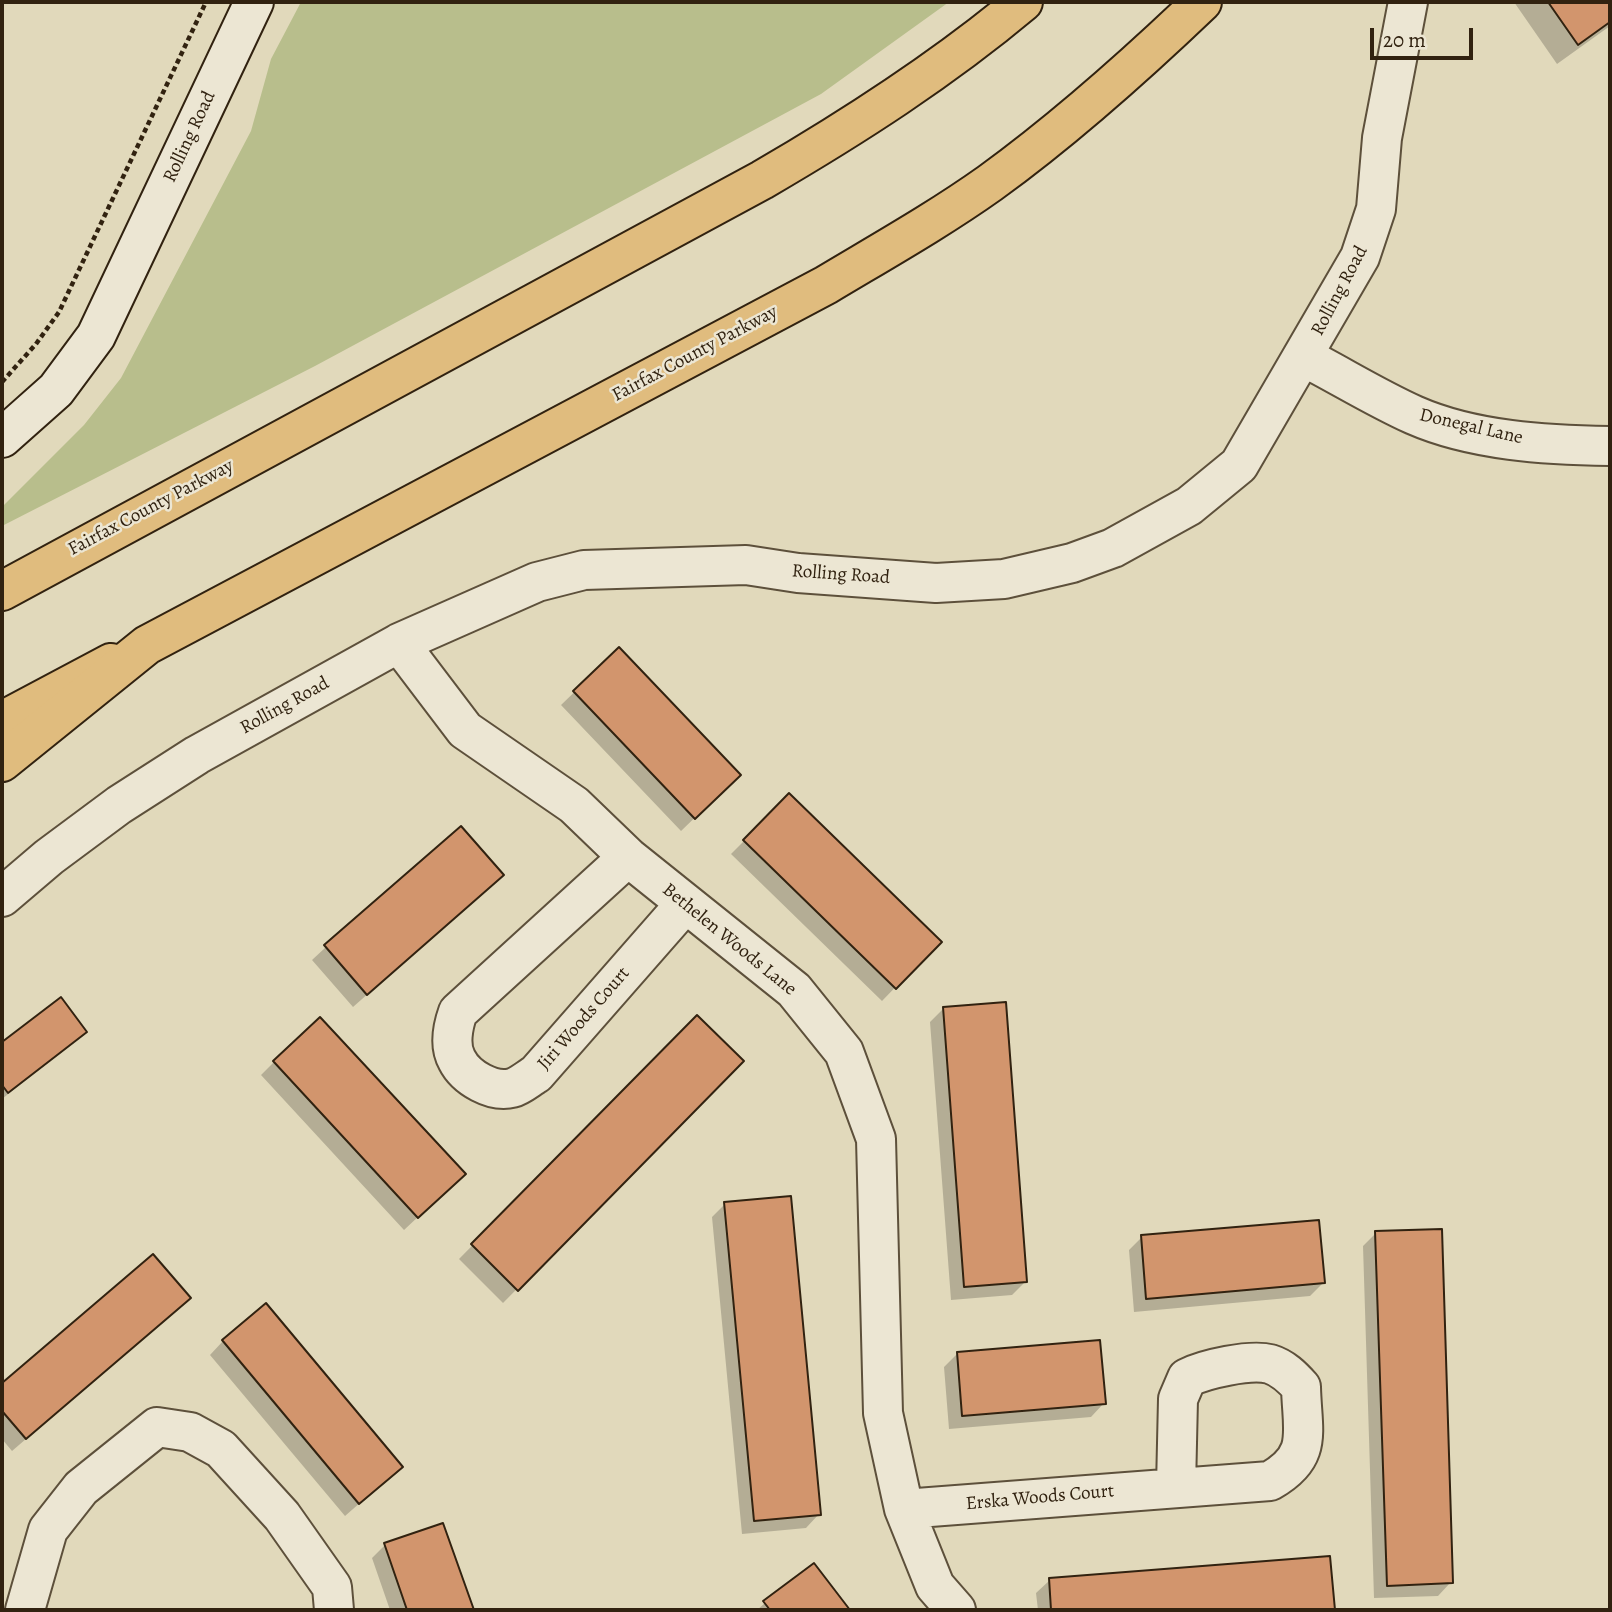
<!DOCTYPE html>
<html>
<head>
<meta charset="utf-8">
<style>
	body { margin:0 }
	#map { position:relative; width:1612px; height:1612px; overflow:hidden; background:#e1d9bb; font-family:Alegreya,serif }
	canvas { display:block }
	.frame { position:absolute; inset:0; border:4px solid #312210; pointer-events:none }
	.scale { position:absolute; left:1370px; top:28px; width:103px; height:32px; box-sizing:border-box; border:4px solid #312210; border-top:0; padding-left:9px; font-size:21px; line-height:24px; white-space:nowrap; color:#312210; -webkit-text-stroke:5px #ece6d3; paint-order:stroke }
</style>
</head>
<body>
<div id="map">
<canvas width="1612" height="1612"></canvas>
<div class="frame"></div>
<div class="scale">20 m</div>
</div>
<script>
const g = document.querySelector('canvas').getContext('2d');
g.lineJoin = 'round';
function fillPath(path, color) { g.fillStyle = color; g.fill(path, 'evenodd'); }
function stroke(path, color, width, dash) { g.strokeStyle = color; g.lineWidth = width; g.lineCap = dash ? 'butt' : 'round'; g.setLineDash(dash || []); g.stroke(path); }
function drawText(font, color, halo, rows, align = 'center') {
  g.font = font + ' Alegreya,serif'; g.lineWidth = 5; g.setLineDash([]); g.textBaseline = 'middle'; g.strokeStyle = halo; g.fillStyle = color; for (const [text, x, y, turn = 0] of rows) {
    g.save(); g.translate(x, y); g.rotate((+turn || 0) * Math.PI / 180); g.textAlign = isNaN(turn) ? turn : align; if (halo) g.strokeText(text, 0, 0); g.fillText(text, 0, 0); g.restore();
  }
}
fillPath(new Path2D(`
	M301 2H949L821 94 315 366 2 526V507L84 425 121 378 251 131 271 59Z`), '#b8be8c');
fillPath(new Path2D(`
	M1514 2H1610V26L1557 64Z
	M619 649 739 775 681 831 561 705Z
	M789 796 939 942 882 1001 731 854Z
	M488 888 353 1007 312 960 326 947Z
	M60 1000 85 1032 2 1099V1045Z
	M943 1009 1026 1281 1012 1295 951 1300 930 1022Z
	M697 1018 742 1061 503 1303 459 1259Z
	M274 1062 450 1187 404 1230 261 1075Z
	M725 1204 819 1514 806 1528 742 1534 712 1217Z
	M1376 1233 1451 1582 1438 1596 1374 1598 1363 1246Z
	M1142 1237 1323 1283 1310 1296 1134 1312 1129 1250Z
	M152 1256 175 1311 12 1451 2 1439V1385Z
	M223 1341 401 1467 345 1516 210 1355Z
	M957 1354 1104 1403 1091 1417 949 1429 944 1367Z
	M442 1525 472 1610H390L372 1558 385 1545Z
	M1329 1557 1333 1610H1038L1036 1593 1050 1580Z
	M814 1565 848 1610H757L765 1603Z`), '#0003');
const building = new Path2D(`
	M1548 2H1610V22L1578 45Z
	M619 647 741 775 695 819 573 691Z
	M789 793 942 942 896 989 743 840Z
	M461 826 504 875 367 995 324 945Z
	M61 997 87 1032 8 1093 2 1085V1042Z
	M1006 1002 1027 1282 964 1287 943 1007Z
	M697 1015 744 1061 518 1291 471 1244Z
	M320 1017 466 1174 418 1218 273 1061Z
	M791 1196 821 1515 754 1521 724 1202Z
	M1319 1220 1325 1283 1146 1299 1141 1235Z
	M1442 1229 1453 1583 1387 1586 1375 1231Z
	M153 1254 191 1298 26 1439 2 1411V1383Z
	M266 1303 403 1467 359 1504 222 1340Z
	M1100 1340 1106 1404 962 1416 957 1352Z
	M443 1523 474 1610H407L384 1543Z
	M1330 1556 1335 1610H1051L1049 1578Z
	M814 1563 850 1610H770L763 1601Z`);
fillPath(building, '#d2956d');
stroke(building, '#312210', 2);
const street = new Path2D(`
	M1304 357C1341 376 1376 398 1414 415 1473 441 1546 445 1610 446
	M399 643 465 730 574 805 628 857 794 990 844 1052 876 1139 883 1413 904 1509 935 1586 956 1610
	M628 857 458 1012C453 1026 449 1046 457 1060 466 1078 493 1093 512 1088 520 1086 529 1078 536 1074L685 904
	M2 897 49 857 119 805 197 755 399 643 537 582 584 570 746 565 798 573 936 583 1004 579 1072 563 1113 548 1189 506 1239 465 1360 257 1376 209 1382 138 1408 2
	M904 1509 1270 1481C1314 1456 1302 1432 1301 1387 1292 1377 1283 1368 1270 1364 1250 1359 1205 1369 1187 1378L1178 1399 1176 1487
	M25 1610 48 1530 81 1488 157 1427 190 1432 221 1449 282 1516 332 1587 334 1610`);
const secondary = new Path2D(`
	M2 438 56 390 96 336 254 2`);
const primary = new Path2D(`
	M2 721 111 663`);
const highway = new Path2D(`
	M2 591 762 180C853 127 942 70 1023 2
	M2 762 147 645 826 285C881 252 938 220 990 183 1066 128 1135 66 1202 2`);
stroke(street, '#5d503b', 42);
stroke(secondary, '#312210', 42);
stroke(primary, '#312210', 42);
stroke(highway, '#312210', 42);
stroke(new Path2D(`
	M2 382 36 344 59 312 206 2`), '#312210', 4.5, [5, 3.5]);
stroke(street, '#ece6d3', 38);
stroke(secondary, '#ece6d3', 38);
stroke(primary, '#e0bc7e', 38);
stroke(highway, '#e0bc7e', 38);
drawText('19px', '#312210', '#ece6d3', [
	["Rolling Road",190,137,-65],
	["Rolling Road",1340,291,-62],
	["Fairfax County Parkway",695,354,-28],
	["Donegal Lane",1471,427,13],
	["Fairfax County Parkway",151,508,-28],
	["Rolling Road",841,575,4],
	["Rolling Road",285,706,-29],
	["Bethelen Woods Lane",729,940,39],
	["Jiri Woods Court",584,1019,-49],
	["Erska Woods Court",1040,1498,-5]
]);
</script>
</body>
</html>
